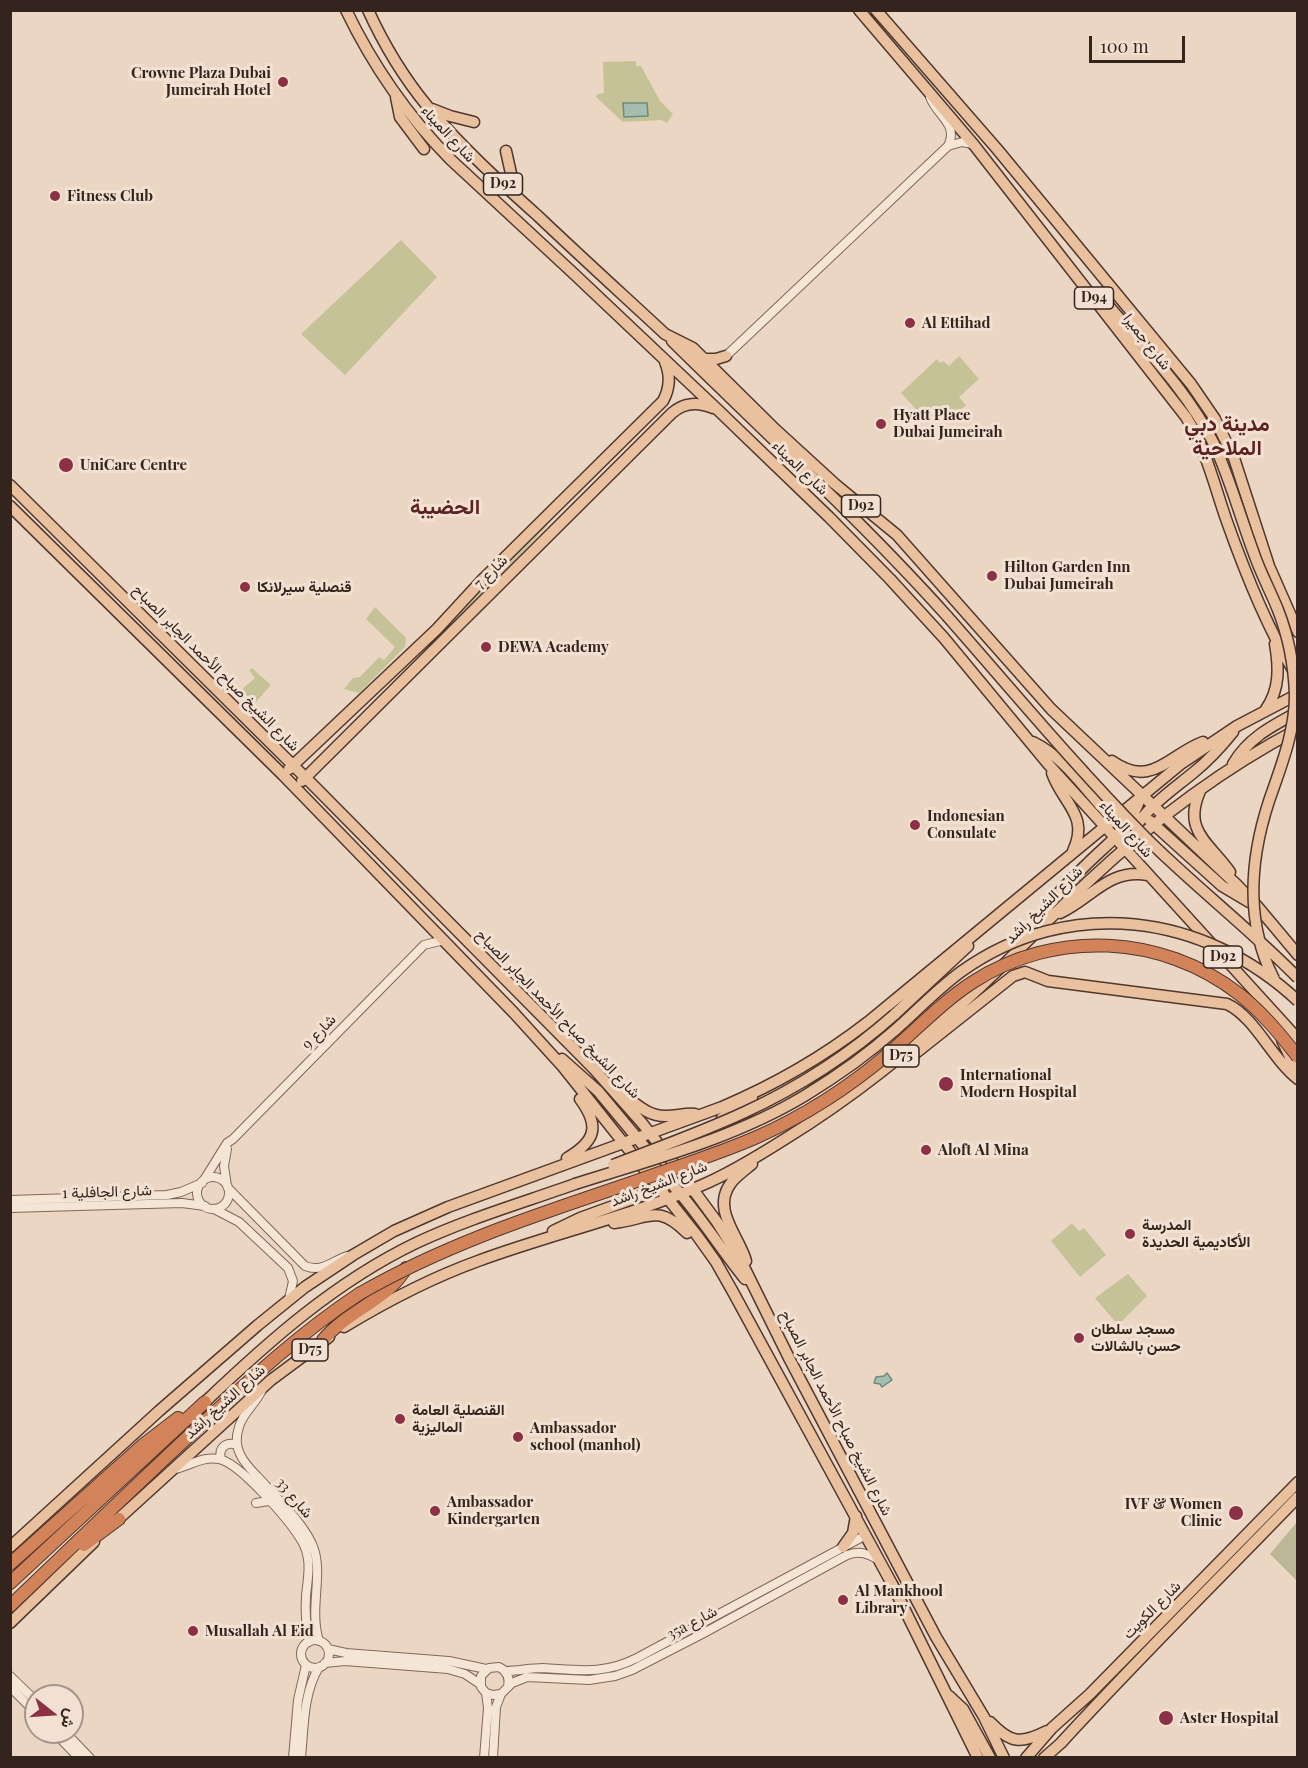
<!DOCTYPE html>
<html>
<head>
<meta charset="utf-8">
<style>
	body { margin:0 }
	#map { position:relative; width:1308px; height:1768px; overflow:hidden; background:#ead6c3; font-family:"Playfair Display",Vazirmatn,serif }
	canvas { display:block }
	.frame { position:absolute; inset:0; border:12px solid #33241e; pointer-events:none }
	.north { position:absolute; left:24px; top:1684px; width:60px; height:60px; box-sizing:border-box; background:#f2e1d2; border:2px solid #a6958a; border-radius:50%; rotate:107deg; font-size:16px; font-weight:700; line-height:24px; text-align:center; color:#33241e }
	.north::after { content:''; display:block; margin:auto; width:21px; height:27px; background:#8c3145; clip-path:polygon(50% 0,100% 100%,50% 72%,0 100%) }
	.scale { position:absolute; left:1089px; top:36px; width:96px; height:27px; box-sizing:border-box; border:3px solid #33241e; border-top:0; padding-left:8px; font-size:18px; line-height:21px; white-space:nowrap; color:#33241e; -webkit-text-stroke:4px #f2e1d2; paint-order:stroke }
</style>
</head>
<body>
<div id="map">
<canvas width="1308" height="1768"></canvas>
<div class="frame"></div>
<div class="north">ش</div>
<div class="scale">100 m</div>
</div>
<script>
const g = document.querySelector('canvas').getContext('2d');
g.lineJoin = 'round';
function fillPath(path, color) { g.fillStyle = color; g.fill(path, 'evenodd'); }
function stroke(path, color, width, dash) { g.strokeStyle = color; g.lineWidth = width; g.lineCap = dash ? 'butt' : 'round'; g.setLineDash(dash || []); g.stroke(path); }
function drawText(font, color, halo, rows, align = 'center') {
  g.font = font + ' "Playfair Display",Vazirmatn,serif'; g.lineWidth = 6; g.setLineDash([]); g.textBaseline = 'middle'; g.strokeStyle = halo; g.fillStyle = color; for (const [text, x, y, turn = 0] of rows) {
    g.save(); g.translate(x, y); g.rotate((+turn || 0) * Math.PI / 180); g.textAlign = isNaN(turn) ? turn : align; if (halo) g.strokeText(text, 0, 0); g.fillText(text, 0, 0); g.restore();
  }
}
fillPath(new Path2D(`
	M636 61V66H641L660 101 673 114 667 123 661 120 623 122 596 97 598 94 604 93 603 62Z
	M401 240 437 277 345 375 301 334Z
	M959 356 979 379 959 397 966 405 953 417 945 408 929 423 901 393 937 359 940 363 943 361 949 366Z
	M545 522 548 525 448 632 442 629Z
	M375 607 406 638 405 647 359 693 344 689 353 678 360 677 379 657 384 660 395 647 366 619Z
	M252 668 271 685 254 704 241 690 255 678 249 670Z
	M1072 1223 1079 1231 1084 1228 1106 1255 1080 1277 1051 1241Z
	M1128 1274 1147 1296 1118 1325 1095 1298Z`), '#c6c298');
fillPath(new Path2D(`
	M1297 1522V1581L1270 1554Z`), '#bcb896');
const water = new Path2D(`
	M623 103H647L648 116 624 117Z
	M887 1373 892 1380 882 1387 880 1384 874 1383 876 1377 884 1376Z`);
fillPath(water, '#a5bdb0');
stroke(water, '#6d8a7c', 1.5);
const minor = new Path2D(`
	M930 97C937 116 959 124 948 146
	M726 356 948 146 962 142 973 144
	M197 1193a16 16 0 1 1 32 0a16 16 0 1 1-32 0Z
	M204 1180 227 1143 233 1139 424 945 444 940
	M227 1186 224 1166 227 1149
	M228 1188 305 1266C322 1273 332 1261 347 1256
	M10 1200 167 1195 181 1192 202 1183
	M10 1208 182 1203 205 1206
	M214 1209 239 1222 288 1268 293 1281 289 1299
	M263 1388C257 1403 243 1412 239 1427 236 1436 236 1446 240 1454 244 1463 251 1470 257 1476 274 1495 306 1525 314 1549 323 1577 309 1609 319 1641
	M221 1459C218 1448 226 1441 237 1445
	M175 1469C190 1466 202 1456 219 1459 240 1463 288 1519 300 1538 304 1544 307 1552 308 1559 310 1571 307 1584 306 1596 305 1611 306 1626 309 1642
	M256 1503 269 1501
	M301 1654a14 14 0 1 1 28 0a14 14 0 1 1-28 0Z
	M328 1649 346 1653 449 1661 486 1669
	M325 1663 345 1661 448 1669 465 1674 480 1684
	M505 1671C518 1671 530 1668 543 1668 579 1670 603 1675 637 1658L866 1535
	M10 1676 36 1701
	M10 1687 36 1713
	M508 1687C510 1678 507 1671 499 1667L489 1668 481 1676V1687L486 1693 493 1695 501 1694 512 1683 527 1677 589 1680 615 1676 632 1670 702 1634 847 1555C860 1550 868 1554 879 1560
	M54 1732 79 1758
	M65 1732 90 1758
	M293 1758 298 1700 306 1665
	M301 1758C304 1727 303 1694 319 1667
	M484 1758 488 1708 486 1693
	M493 1758 496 1707 501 1694`);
const major = new Path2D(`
	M346 10C373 66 407 115 450 159L572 272 719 411 829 517 890 579 944 638 1049 765 1298 1039
	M368 10C384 45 404 78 428 107 461 147 500 182 538 216 580 256 623 295 665 334L693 348 776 430 835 484 897 535 1051 709 1237 885 1257 906 1298 955
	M859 10 974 145 1186 417C1206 449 1214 484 1226 519 1244 570 1265 624 1293 670
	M876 10 997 149 1191 384 1215 419 1234 458 1269 566 1298 632
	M396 97 400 117 424 149
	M432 109 450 116 474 122
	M506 151 516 196
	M1107 304C1145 349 1187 390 1214 444
	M672 341C764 432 860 519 947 616
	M705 359H716L726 356
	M10 485 315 787 594 1069 642 1123 675 1165 717 1222 739 1257 790 1360 936 1637 984 1717 1004 1758
	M10 506 283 775 514 1013 563 1067 696 1234 716 1262 733 1292 892 1584 978 1758
	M1266 709C1280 689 1279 667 1275 644
	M1033 742C1068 759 1089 796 1116 822
	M1112 761C1152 789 1168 755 1203 742
	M1233 764C1248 738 1272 726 1298 712
	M289 769 437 629 484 578 663 401C670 388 671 376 665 362
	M1052 773C1062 803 1090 815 1073 851
	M302 781 672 413C684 402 699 402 713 408
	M1201 789C1181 831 1210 843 1230 872
	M1150 821 1222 886 1249 902
	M1125 849C1136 814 1166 795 1193 773 1208 761 1221 747 1233 732
	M1060 913C1092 898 1109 868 1148 875
	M1031 933C1045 906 1065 885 1087 864 1110 841 1131 829 1141 795
	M894 1015 968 946
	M1282 1040 1298 1074
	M912 1056 1013 976 1025 972 1048 981 1227 1004C1255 1017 1272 1059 1298 1079
	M562 1059 598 1091 653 1157
	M622 1094C636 1103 647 1116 665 1116 676 1116 685 1113 695 1114
	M722 1118 739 1108 752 1098
	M642 1156C685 1190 711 1237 745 1279
	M567 1158C596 1141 600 1126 580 1099
	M614 1223C649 1219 657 1203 687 1233
	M553 1231 580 1218 660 1189 666 1185
	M746 1261C739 1236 711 1209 731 1183 736 1176 745 1170 752 1164
	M344 1327C387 1301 431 1278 478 1261 551 1234 628 1217 700 1186 729 1174 758 1156 785 1139 855 1096 919 1044 979 988 1017 953 1052 915 1090 880 1153 821 1222 769 1298 729
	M205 1402C269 1341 335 1282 416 1243 467 1219 522 1203 575 1184
	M114 1523 271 1380 329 1337
	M10 1547 159 1411 258 1325 305 1287 353 1255 394 1231 448 1207 722 1107C774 1085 823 1057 868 1022L1182 763 1237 726 1298 694
	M843 1547 853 1533 856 1516
	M10 1623 94 1542
	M949 1696 963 1709 990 1758
	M990 1722C1011 1744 1021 1744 1047 1731
	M1026 1758 1052 1728 1090 1694 1298 1482
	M1044 1758 1061 1743C1138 1659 1219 1579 1298 1497`);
const highway = new Path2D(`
	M323 1340C347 1311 389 1299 406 1268
	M84 1545 119 1519
	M10 1564 144 1444 178 1418
	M10 1583 205 1402
	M10 1606C75 1544 139 1482 205 1421 254 1376 303 1331 359 1294`);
stroke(minor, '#82675b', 10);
stroke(major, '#50372f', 13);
stroke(highway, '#50372f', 14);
stroke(minor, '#f5e5d5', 8);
stroke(major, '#eac19e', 10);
stroke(highway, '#d2835a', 12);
const majorBridge = new Path2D(`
	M1214 444C1230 479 1240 516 1253 551 1260 572 1270 590 1278 610 1289 638 1294 665 1295 695 1295 732 1281 766 1269 801 1250 859 1245 923 1274 979
	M947 616C1012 690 1075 766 1144 836 1193 885 1249 928 1298 978
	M613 1165C657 1148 702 1132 745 1112 799 1087 849 1055 894 1015
	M575 1184C654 1159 735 1138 806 1095 837 1076 867 1055 894 1031 917 1011 937 989 962 971 1069 895 1204 913 1298 1001`);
const highwayBridge = new Path2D(`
	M359 1294C446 1244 536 1215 631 1183 673 1168 716 1155 757 1137 804 1116 848 1088 888 1054 916 1030 942 1002 973 982 1055 929 1162 934 1239 994 1262 1012 1280 1034 1298 1057`);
stroke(majorBridge, '#50372f', 13, []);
stroke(highwayBridge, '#50372f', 14, []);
stroke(majorBridge, '#eac19e', 10);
stroke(highwayBridge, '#d2835a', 12);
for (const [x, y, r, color] of [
	[283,82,6,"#8c3145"],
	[55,196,6,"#8c3145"],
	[910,323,6,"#8c3145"],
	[881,424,6,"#8c3145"],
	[66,465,8,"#8c3145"],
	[992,576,6,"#8c3145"],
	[245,587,6,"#8c3145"],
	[486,647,6,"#8c3145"],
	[915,825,6,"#8c3145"],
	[946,1084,8,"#8c3145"],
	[926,1150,6,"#8c3145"],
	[1130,1234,6,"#8c3145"],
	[1079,1338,6,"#8c3145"],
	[400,1419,6,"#8c3145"],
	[518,1437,6,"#8c3145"],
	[435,1511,6,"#8c3145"],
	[1236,1513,8,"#8c3145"],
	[843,1600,6,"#8c3145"],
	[193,1631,6,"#8c3145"],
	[1166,1718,8,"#8c3145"]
]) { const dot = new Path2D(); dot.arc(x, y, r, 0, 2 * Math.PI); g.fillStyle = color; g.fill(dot); stroke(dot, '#f2e1d2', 2); }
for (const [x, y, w] of [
	[503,184,39],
	[1094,298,39],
	[861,506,39],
	[1223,957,39],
	[901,1056,36],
	[310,1350,36]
]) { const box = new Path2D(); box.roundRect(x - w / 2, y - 11, w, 22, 4.5); g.fillStyle = '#f2e1d2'; g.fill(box); stroke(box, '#33241e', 1.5); }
drawText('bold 14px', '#33241e', null, [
	["D92",503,184],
	["D94",1094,298],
	["D92",861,506],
	["D92",1223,957],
	["D75",901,1056],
	["D75",310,1350]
]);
drawText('bold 15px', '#33241e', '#f2e1d2', [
	["Crowne Plaza Dubai",271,73,"right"],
	["Jumeirah Hotel",271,90,"right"],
	["Fitness Club",67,196],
	["Al Ettihad",922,323],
	["Hyatt Place",893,415],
	["Dubai Jumeirah",893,432],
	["UniCare Centre",80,465],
	["Hilton Garden Inn",1004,567],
	["Dubai Jumeirah",1004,584],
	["قنصلية سيرلانكا",257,587],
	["DEWA Academy",498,647],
	["Indonesian",927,816],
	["Consulate",927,833],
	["International",960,1075],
	["Modern Hospital",960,1092],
	["Aloft Al Mina",938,1150],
	["المدرسة",1142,1225],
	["الأكاديمية الحديدة",1142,1242],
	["مسجد سلطان",1091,1329],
	["حسن بالشالات",1091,1346],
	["القنصلية العامة",412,1410],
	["الماليزية",412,1427],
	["Ambassador",530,1428],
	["school (manhol)",530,1445],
	["Ambassador",447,1502],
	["Kindergarten",447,1519],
	["IVF & Women",1222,1504,"right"],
	["Clinic",1222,1521,"right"],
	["Al Mankhool",855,1591],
	["Library",855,1608],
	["Musallah Al Eid",205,1631],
	["Aster Hospital",1180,1718]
], 'left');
drawText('15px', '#33241e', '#f2e1d2', [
	["شارع الميناء",448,134,47],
	["شارع جميرا",1147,342,52],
	["شارع الميناء",800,468,44],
	["شارع 7",491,572,-45],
	["شارع الشيخ صباح الأحمد الجابر الصباح",216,668,45],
	["شارع الميناء",1126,829,48],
	["شارع الشيخ راشد",1044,905,-45],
	["شارع الشيخ صباح الأحمد الجابر الصباح",558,1014,46],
	["شارع 9",319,1032,-46],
	["شارع الشيخ راشد",659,1184,-21],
	["شارع الجافلية 1",107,1192,-2],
	["شارع الشيخ راشد",225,1402,-42],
	["شارع الشيخ صباح الأحمد الجابر الصباح",836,1413,63],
	["شارع 33",294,1498,49],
	["شارع الكويت",1152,1610,-45],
	["35a شارع",692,1623,-28]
]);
drawText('bold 21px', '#5c2122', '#f2e1d2', [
	["مدينة دبي",1227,424],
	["الملاحية",1227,448],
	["الحضيبة",445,507]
]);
</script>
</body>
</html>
